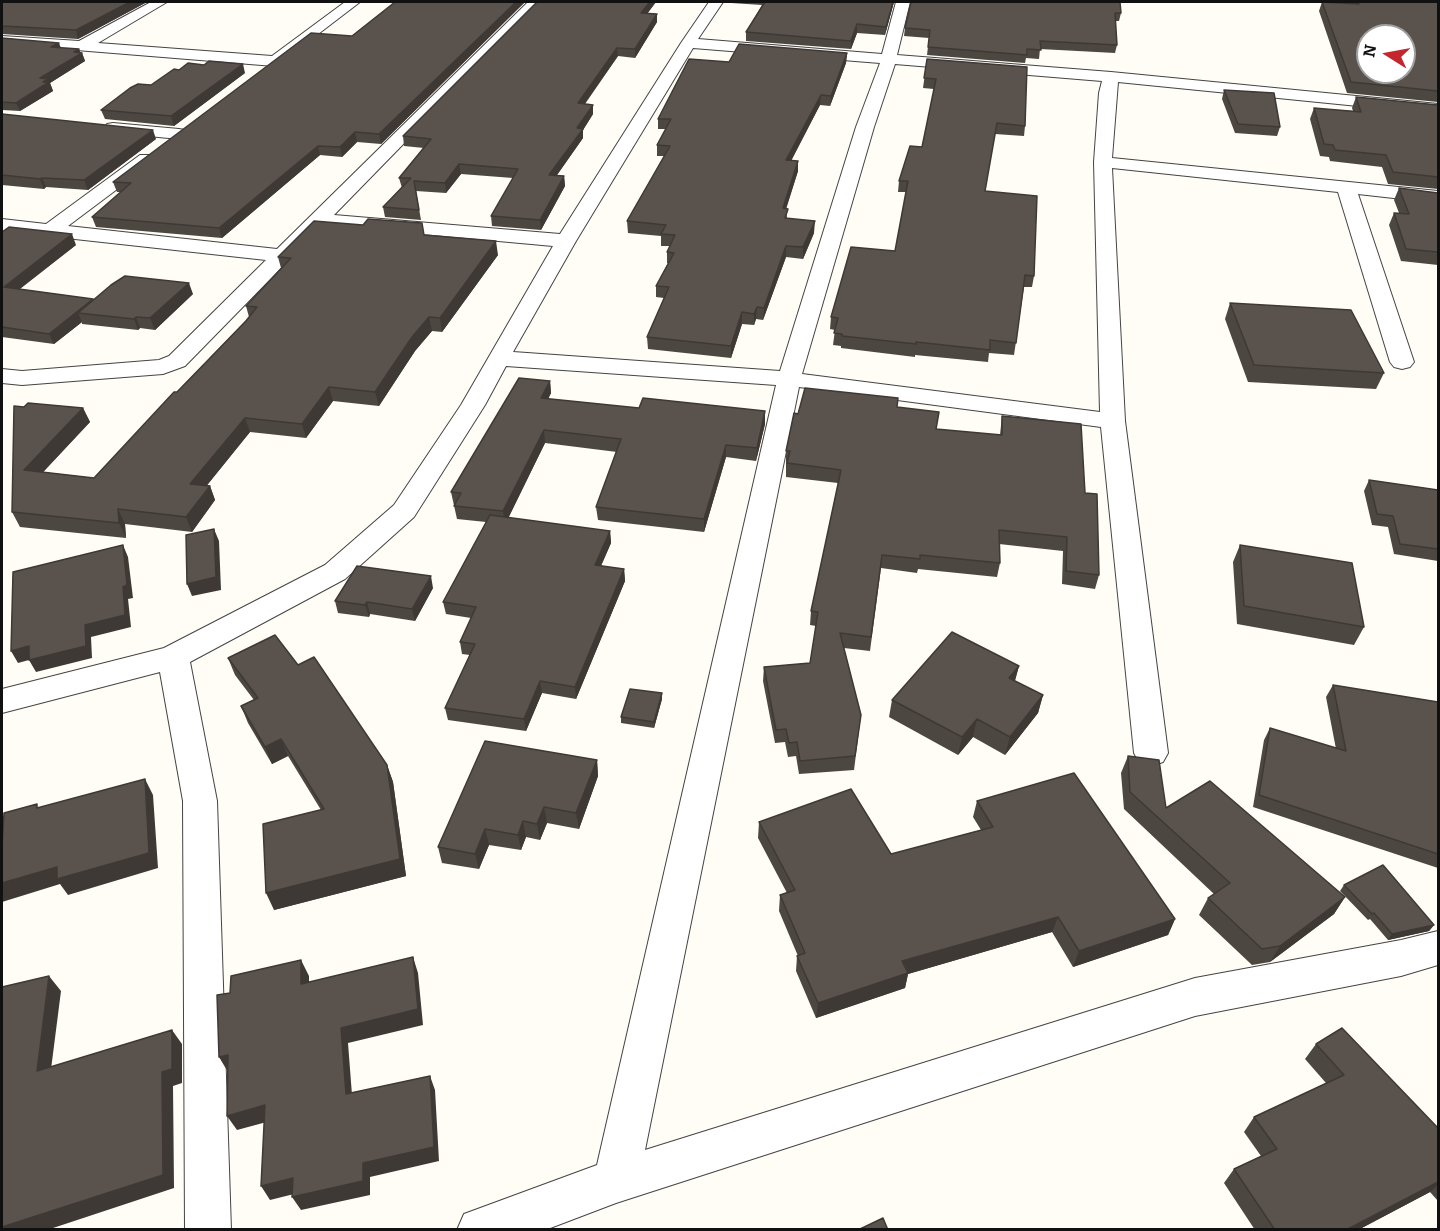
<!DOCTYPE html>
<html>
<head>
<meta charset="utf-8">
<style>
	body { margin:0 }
	#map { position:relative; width:1440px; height:1231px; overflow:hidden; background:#fffdf5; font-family:Bitter,serif }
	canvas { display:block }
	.frame { position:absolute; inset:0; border:3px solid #111; pointer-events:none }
	.north { position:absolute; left:1356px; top:24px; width:60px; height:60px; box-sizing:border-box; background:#fff; border:2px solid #a0a0a0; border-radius:50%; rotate:281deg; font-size:16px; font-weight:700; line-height:24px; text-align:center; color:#111 }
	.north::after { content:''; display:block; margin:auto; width:21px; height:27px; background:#c4262e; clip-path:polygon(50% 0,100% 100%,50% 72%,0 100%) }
</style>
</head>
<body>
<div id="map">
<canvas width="1440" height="1231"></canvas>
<div class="frame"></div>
<div class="north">N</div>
</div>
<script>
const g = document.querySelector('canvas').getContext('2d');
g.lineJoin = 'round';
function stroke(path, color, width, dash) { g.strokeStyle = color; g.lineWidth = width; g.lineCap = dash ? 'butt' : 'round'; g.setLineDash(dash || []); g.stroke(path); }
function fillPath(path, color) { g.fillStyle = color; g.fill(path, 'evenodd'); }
const street = new Path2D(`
	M151 2H167L98 43 272 56 345 2H360L279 64 274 66 2 44V36L79 41Z
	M528 2H542L334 215 560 234 681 43 709 2H723L698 39 882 54 896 2H910L897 55 1111 72 1438 104V114L1118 82 1112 158 1438 191V203L1358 194 1414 362 1410 367 1402 369 1394 367 1390 362 1338 192 1112 168 1125 421 1168 753 1163 762 1151 766 1139 762 1134 753 1101 427 799 387 645 1150 1195 978 1401 940 1438 931V965L1401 976 1195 1016 616 1203 545 1230H457L464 1214 597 1165 776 385 506 366 485 405 414 517 345 579 190 662 217 801 231 1230H185L183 801 160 672 2 713V689L164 648 325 565 394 505 461 405 553 246 323 225 185 366 163 374 22 385 2 383V369L22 371 159 360 169 356 266 260 2 231V219L46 224 140 155H152L155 159 152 163 68 226 277 249ZM693 48 880 63 856 127 780 371 513 352 576 241ZM895 64 1102 81 1099 93 1094 162 1100 412 802 374 874 127Z
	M113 123 179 129 185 130 188 134 185 138 179 139 107 132 104 128 107 124Z`);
stroke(street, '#444', 2);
fillPath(street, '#fff');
fillPath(new Path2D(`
	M2 2H147L78 39 2 34Z
	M395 2H525L381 144 357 142 342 157 320 155 222 238 96 227 92 217 121 192H117L113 182 352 36Z
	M537 2H656L647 13 657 22 635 58 618 56 585 104 593 105V114L583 130V138L557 175 564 176 565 186 541 230 492 226 491 216 513 178 461 174 446 193 416 191 421 220 385 217 383 207 402 188 399 178 424 148 404 146 403 136Z
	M731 2H894L885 35 857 33 851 49 746 41V32L762 5 731 3Z
	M911 2 1121 13 1119 21H1115L1117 45 1115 53 1040 49 1039 59 1026 58 1025 63 927 55 929 38 904 36 905 28Z
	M1322 2 1350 4 1349 2H1438V102L1347 93 1319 11Z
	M2 38 61 48 79 49 80 53H82L85 61 50 83 53 91 20 111 2 110Z
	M847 53 846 63 830 106 820 105 791 160 798 171 786 208 787 218 814 233 803 259 786 257 763 320 756 319 754 325 742 324 731 358 648 349 647 337 664 298 656 297V286L668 263H667V252L670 246H661V236L628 233 627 221 664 156H657V145L666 129H658V119L729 62Z
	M927 59 1025 126 1024 136 995 134 985 191 1034 276 1032 287H1024L1014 355 989 353 988 362 915 355V357L841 348V346L833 345 835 330 830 329 831 317 895 251 906 192H898L899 181 922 147 934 89 923 88Z
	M245 73 174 126 105 119 101 110 151 85Z
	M1224 90 1280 127 1277 136 1235 133 1222 99Z
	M1356 97 1438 105V189L1388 184 1382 167 1330 161 1329 157 1320 156 1310 119 1314 108 1353 111 1352 108Z
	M2 114 156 139 88 190 46 187 44 189 2 185Z
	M1399 188 1438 193V265L1401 261 1389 225 1394 213H1399L1394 200Z
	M2 232 76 245 20 289 93 299 193 294 155 330 140 328 138 330 82 324V322L54 344 2 337Z
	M424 235 498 255 442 332 432 331 415 351 379 406 333 401 306 438 250 432 207 485 210 486 215 500 192 532 125 524 126 538 20 527 12 512 24 407 83 408 90 422 43 472 94 478 249 317 246 306 281 268 278 257Z
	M1230 303 1384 373 1376 389 1248 382 1225 319Z
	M550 381 551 393 548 399 765 424 756 461 726 457 704 532 598 520 596 507 617 452 545 443 508 518 610 531 611 543 601 566 624 569 625 581 576 699 542 693 526 731 448 720 445 708 470 655 462 654 460 642 471 618 446 614 443 602 486 522 457 519 451 492Z
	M897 407 936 429 1000 435 1002 416 1085 493 1099 575 1095 589 1062 584 1063 551 999 544 1000 563 997 577 918 569 917 573 881 568 870 651 844 648 861 715 854 770 799 774 796 756 788 757 785 742 775 743 763 681 764 667 810 663 816 626 810 625 811 611 838 483 786 477V451L798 414Z
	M1369 480 1438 490V561L1394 554 1388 527 1372 525 1364 491Z
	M1240 545 1364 627 1354 645 1237 624 1233 562Z
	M433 588 415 621 370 614 369 617 338 613 335 601Z
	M228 658 298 665 387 765 393 782 406 876 274 910 321 810 288 756 272 764 248 723 241 706 254 700 235 675Z
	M1019 666 1015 681 1043 695 1038 713 1005 755 973 737 958 755 889 717 892 700Z
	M1333 685 1438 702V868L1253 807 1264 740 1270 728 1336 749 1326 697Z
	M662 699 654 728 621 723V717Z
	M1128 756 1166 808 1345 897 1334 914 1270 962 1252 965 1199 915 1208 898 1214 894 1124 809 1121 773Z
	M597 760 598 776 579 829 547 823 540 840 526 837 521 850 489 845 479 869 442 863 438 847Z
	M977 801 1175 919 1168 935 1073 967 1052 932 908 974 905 988 816 1018 796 971 797 956H798L779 911 780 895 787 893 758 838 759 822 891 854 981 830 973 817Z
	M1344 885 1434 925 1429 931 1388 940 1370 919 1368 920 1340 891Z
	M1316 1044 1438 1128V1201L1430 1192 1358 1230H1255L1224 1183 1234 1169 1261 1156 1244 1132 1254 1117 1326 1083 1305 1059Z`), '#4d4742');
fillPath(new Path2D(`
	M130 2H147L78 39 76 30Z
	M516 2H525L381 144 379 134Z
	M650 2H656L642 21 641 13Z
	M893 2H894L885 35 886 27Z
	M657 14V22L635 58V49Z
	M857 24V33L851 49V41Z
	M59 43 62 51 51 47Z
	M617 48 618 56 578 113V103Z
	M79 49 81 54 82 53 85 61 50 83 53 91 20 111 16 103 40 78Z
	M847 53 846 63 830 106 831 96Z
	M243 64 245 73 174 126 171 116Z
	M821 95 820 105 786 171V160Z
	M593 105V114L583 130V138L550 185 549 175 577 128Z
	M153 130 156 139 88 190 84 180Z
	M355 132 357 142 342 157 340 147Z
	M318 146 320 155 222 238 219 228Z
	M798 161V171L783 219V208Z
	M459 164 461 174 446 193 445 183Z
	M564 176 565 186 541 230 540 220Z
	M42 178 46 187 44 189 40 179Z
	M815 221 814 233 803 259V247Z
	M72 234 76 245 9 297 4 287Z
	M496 241 498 255 442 332 440 318Z
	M786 246V257L763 320 764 308Z
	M189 283 193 294 155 330 150 318Z
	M93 299 78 313 82 322 54 344 49 334Z
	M757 307 756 319 754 325V314Z
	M742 312V324L731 358V346Z
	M136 317 140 328 138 330 134 319Z
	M429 317 432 331 415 351 379 406 375 392 412 337Z
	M550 381 551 393 542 411 541 398Z
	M329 387 333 401 306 438 302 424Z
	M83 408 90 422 32 484 24 470Z
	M765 411V424L756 461 757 448Z
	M245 418 250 432 196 499 190 484Z
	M544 430 545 443 505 525 503 511Z
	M726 445V457L704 532V519Z
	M210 486 215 500 192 532 186 517Z
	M118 509 125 524 126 538 119 523Z
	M214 529 219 541 221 590 192 596 187 584Z
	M610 531 611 543 596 577 595 565Z
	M123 545 128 557 133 598 128 599 131 627 91 637 92 658 36 672 29 660 18 663 11 651 85 625 123 587Z
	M624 569 625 581 576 699 575 687Z
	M431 576 433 588 415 621 412 609Z
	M367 602 370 614 369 617 365 605Z
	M1019 666 1014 683 1009 678Z
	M540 681 542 693 526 731 524 719Z
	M662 693V699L654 728V722Z
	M1043 695 1038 713 1005 755 1010 737Z
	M977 719 973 737 958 755 962 737Z
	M281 739 288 756 272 764 265 747Z
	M597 760 598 776 579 829 576 813Z
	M387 765 393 782 406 876 274 910 266 893Z
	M145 779 153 795 158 868 68 895 60 884 2 902V883Z
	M544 807 547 823 540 840 537 824Z
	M523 821 526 837 521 850 518 835Z
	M485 829 489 845 479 869 475 854Z
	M1345 897 1334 914 1270 962 1280 946Z
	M1058 917 1052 932 908 974 905 988 816 1018 818 1003 902 961Z
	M1175 919 1168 935 1073 967 1079 951Z
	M1434 925 1429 931 1388 940 1392 934Z
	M413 957 418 973 423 1025 348 1043 353 1108 346 1094 341 1028Z
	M301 960 309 976V999L301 984Z
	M49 976 61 991 49 1085 37 1071Z
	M172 1030 182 1044V1083L173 1086 174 1188 47 1230H2V1227L162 1072Z
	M228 1055V1072L219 1057Z
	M430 1076 435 1090 439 1161 370 1177V1195L301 1210 292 1197 363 1163Z
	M265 1105 274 1120 237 1130 227 1116Z
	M293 1178 302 1192 270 1200 261 1186Z
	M1438 1182V1185L1430 1192 1358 1230H1346Z`), '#3f3936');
const building = new Path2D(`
	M2 2H130L76 30 2 26Z
	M395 2H516L379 134 355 132 340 147 318 146 219 228 92 217 131 183 113 182 311 33 352 36Z
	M537 2H650L641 13 657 14 635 49 617 48 578 103 593 105 577 128 583 129 549 175 564 176 540 220 491 216 518 169 459 164 445 183 414 181 419 210 383 207 411 178H399L431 139 403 136Z
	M765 2H893L886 27 857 24 851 41 746 32Z
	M911 2H1120L1121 13H1115L1117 45 1040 41 1041 50 1027 49V55L928 47 930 30 905 28Z
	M1322 2 1359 4 1357 2H1438V91L1351 82ZM1368 36H1404V72H1368Z
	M2 38 59 43 51 47 79 49 74 52 82 53 40 78 48 79 43 82H49L16 103 2 102Z
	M739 44 847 53 831 96 821 95 786 160 798 161 783 208 788 209 785 218 815 221 803 247 786 246 764 308 757 307 754 314 742 312 731 346 647 337 669 287 656 286 674 253 667 252 675 235 661 234 666 225 627 221 670 146 657 145 671 119H658L689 59 729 62Z
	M927 59 1027 67 1025 126 997 123 985 191 1037 196 1034 276 1025 275 1016 343 990 340V350L916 342V344L842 336V334L834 333 838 318 831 317 851 247 895 251 908 181H899L910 146 922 147 936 79 924 78Z
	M209 61 243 64 171 116 101 110 130 88 138 84 151 85 174 69 179 70 188 63 204 65Z
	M1224 90 1274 93 1280 127 1238 124Z
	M1356 97 1438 105V177L1393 172 1386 155 1335 150 1333 145 1324 144 1314 108 1361 112Z
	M2 114 153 130 84 180 42 178 40 179 2 175Z
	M1399 188 1438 193V252L1406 249 1394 213 1409 214Z
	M368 219 422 223 424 235 496 241 440 318 429 317 412 337 375 392 329 387 302 424 245 418 190 484 210 486 186 517 118 509 119 523 12 512 14 406 24 407 28 403 83 408 24 470 94 478 174 392H177L246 321 257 307 246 306 291 258 278 257 314 221 363 225Z
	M9 227 72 234 4 287 93 299 49 334 2 327V232Z
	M125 276 189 283 150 318 136 317 134 319 78 313 111 285Z
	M1230 303 1351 310 1384 373 1254 365Z
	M519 378 550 381 541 398 639 408 643 398 765 411 757 448 726 445 704 519 596 507 621 439 544 430 503 511 454 506 461 493 451 492Z
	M805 388 898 398 897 407 939 412 936 429 1002 435V416L1081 424 1085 493 1097 494 1099 575 1066 571 1067 537 999 530 1000 563 920 555V559L882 555 871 637 840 633 861 715 855 756 800 761 797 742 789 743 786 729 776 730 764 667 810 663 818 612 811 611 841 470 787 463 790 451H786L794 413 798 414Z
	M1369 480 1438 490V549L1400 544 1393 516 1377 514Z
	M490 515 610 531 595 565 624 569 575 687 540 681 524 719 445 708 475 644 460 642 476 607 443 602Z
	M214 529 216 577 187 584 186 535Z
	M123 545 127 585 123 587 125 615 85 625 86 646 29 660V646L11 651 13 572Z
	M1240 545 1352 563 1364 627 1244 606Z
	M357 566 431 576 412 609 367 602 365 605 335 601Z
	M952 632 1019 666 1009 678 1043 695 1010 737 977 719 962 737 892 700Z
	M275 635 298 665 314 657 387 765 400 859 266 893 263 824 324 809 281 739 265 747 241 706 258 698 228 658Z
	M1333 685 1438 702V854L1259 795 1270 728 1346 751Z
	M630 689 662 693 654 722 621 717Z
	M485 741 597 760 576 813 544 807 537 824 523 821 518 835 485 829 475 854 438 847Z
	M1128 756 1159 760 1166 808 1210 781 1345 897 1280 946 1262 949 1208 898 1230 883 1130 792Z
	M1074 773 1175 919 1079 951 1058 917 902 961 908 973 818 1003 797 956 805 953 780 895 795 890 759 822 851 789 891 854 993 827 977 801Z
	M145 779 149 853 57 879V867L2 883V847L4 813 37 804V808Z
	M1383 865 1434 925 1392 934 1374 913 1372 914 1344 885Z
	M413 957 418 1009 341 1028 346 1094 430 1076 434 1147 363 1163V1181L292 1197 293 1178 261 1186 265 1105 227 1116 228 1055 219 1057 217 995 230 993 231 976 301 960V984Z
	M49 976 37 1071 172 1030V1069L162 1072 163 1175 2 1227V987Z
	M1342 1028 1438 1128V1182L1346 1230H1275L1234 1169 1277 1149 1254 1117 1344 1075 1316 1044Z
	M883 1218 888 1230H858Z`);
fillPath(building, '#5a524d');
stroke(building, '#3f3936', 1.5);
</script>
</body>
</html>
